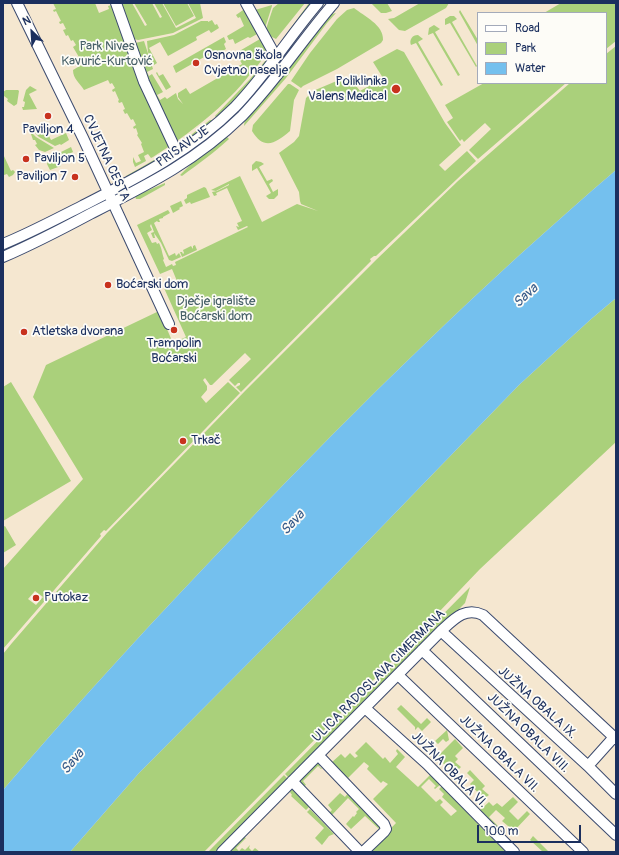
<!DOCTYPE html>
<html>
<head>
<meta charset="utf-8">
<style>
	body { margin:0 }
	#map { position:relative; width:619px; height:855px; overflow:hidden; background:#f5e7d0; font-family:Pangolin,sans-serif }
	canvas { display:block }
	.frame { position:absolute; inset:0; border:4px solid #1b2f5e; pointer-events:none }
	.legend { position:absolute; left:477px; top:12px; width:130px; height:72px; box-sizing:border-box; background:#fdfcf7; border:1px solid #a3aaba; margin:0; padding:5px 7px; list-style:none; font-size:12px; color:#1b2f5e }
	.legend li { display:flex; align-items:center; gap:8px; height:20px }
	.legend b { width:20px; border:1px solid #a3aaba }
	.north { position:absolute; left:12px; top:12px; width:40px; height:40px; -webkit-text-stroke:3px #fdfcf7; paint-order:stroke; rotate:335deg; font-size:11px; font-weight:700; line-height:16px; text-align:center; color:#1b2f5e }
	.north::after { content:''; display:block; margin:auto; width:14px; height:18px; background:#1b2f5e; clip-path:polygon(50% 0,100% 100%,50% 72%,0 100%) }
	.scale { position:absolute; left:477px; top:825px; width:104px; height:18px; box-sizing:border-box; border:2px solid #1b2f5e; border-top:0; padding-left:5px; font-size:12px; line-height:14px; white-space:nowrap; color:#1b2f5e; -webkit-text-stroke:3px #fdfcf7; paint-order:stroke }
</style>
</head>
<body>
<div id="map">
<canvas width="619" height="855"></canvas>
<div class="frame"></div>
<ul class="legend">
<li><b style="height:5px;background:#fff"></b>Road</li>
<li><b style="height:11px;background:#aad07b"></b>Park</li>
<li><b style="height:11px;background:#74c0ee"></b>Water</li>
</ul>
<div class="north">N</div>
<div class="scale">100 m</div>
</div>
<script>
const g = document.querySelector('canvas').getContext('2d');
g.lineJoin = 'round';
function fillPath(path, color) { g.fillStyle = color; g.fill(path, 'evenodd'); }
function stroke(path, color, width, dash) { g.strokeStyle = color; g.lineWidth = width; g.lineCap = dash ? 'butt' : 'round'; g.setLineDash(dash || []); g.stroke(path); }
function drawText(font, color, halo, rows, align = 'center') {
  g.font = font + ' Pangolin,sans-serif'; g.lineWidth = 3.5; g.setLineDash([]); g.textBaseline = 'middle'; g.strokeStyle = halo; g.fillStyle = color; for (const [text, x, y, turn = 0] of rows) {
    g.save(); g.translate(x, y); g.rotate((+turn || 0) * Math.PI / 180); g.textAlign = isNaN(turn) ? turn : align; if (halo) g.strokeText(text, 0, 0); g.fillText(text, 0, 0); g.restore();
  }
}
fillPath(new Path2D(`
	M53 3H95L99 13 109 9 108 6 119 3H132L145 26 147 25 134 3H152L160 18 162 17 154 3H162L176 28 196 18 188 3H200L203 18 173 33 138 40 134 39 135 43 144 41 153 69 147 72 149 76 152 74 163 92 157 95 160 100 165 97 167 99 176 93 178 99 183 104 178 97V93L186 88 190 94 242 64 236 53 260 39 265 47 266 52C263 60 257 66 252 72 224 108 190 133 153 157L151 158 148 154 144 156 146 161 135 167 133 162V157L136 163 141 161 138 155 144 152 141 144 142 143 137 135 138 134 136 128 134 129 133 127 136 125 133 119 131 120 127 113 125 114 123 110 125 109 122 102 119 103 118 101 119 100 115 91 113 92 112 90 115 88 112 83 110 84 108 80 84 90C80 83 73 79 73 70L83 64 73 47 76 45 73 40 71 41 68 35 66 36 63 30 66 29 63 23 60 24 59 22 61 21 56 11 54 12 53 10 56 9Z
	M163 3H187L194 16 176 26Z
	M279 3H305L276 39 270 36 266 29 273 8Z
	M309 3H313L283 40H282Z
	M323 3H325L296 39 288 55 266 83 225 127 222 124Z
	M371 3H387L392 11 386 13H381Z
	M420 3H449L446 8 405 31 399 30 388 19 394 18Z
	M561 3H616V41L606 49V13H544Z
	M272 5V6L265 28 255 10Z
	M246 8 259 33 250 38 248 37 235 44 233 39 229 40 227 36 244 26 240 17 238 18 236 15Z
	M354 8C364 16 384 25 383 40L381 43 337 69 303 86 301 88 291 81 310 53 337 19 347 10Z
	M460 10 478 40V46L459 12Z
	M336 13 327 23 286 78 244 126 245 118 328 15Z
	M450 16H454L457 19 452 22 477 66 476 67 450 23 445 25V19Z
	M212 20 215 25 217 24 219 28 211 33 209 30 196 37 197 40 168 56 160 42 149 48 157 63 154 65 153 64 148 52 147 41 174 35 201 21H208V22Z
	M434 25 440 29 435 32 460 75 458 76 433 33 428 35 429 28Z
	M418 35 423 39 418 42 443 85 441 86 416 43 411 45C409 40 412 35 418 35Z
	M224 37 226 42 224 44 226 49 208 59 206 56 176 73 173 66Z
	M616 46V170C485 282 361 403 242 528 160 613 80 700 3 790V654L12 643 107 533 245 391 377 259 458 181 570 83H606V54Z
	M397 49 404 52 445 123 461 145 439 165 445 171 467 151 476 161 376 256H374L370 259 371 261 241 392 236 387 240 385V383H238L235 386 229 380 251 359 245 353 212 385H210L205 378 203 380 207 386V390L201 397 206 403 228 382 240 393 106 531 104 530 100 534 101 536 3 649V569L83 479 33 397 46 365 159 311 173 343 186 337 164 288 177 281 172 269 160 274 137 225 168 210 170 213 163 217V218L159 219 160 222H158L157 221 154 223 169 256 175 253 176 256 179 253 181 257 172 261 169 260 161 243 154 233 155 238H153L151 233 154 232 151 224 150 226 152 230 147 233 152 243 156 242 157 244 159 243C162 249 162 253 164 259L163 260 166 267 172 264 173 266 176 265 175 262 248 227 247 226 238 230 236 226 239 227 237 223 242 221 227 188 216 193 217 195 214 196 212 192 217 191 229 185V184L216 191 211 190 240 176 262 222 297 204 318 211 301 204 300 201 299 192 279 153 294 142 299 136 306 98 313 91 346 77 350 78 360 91 383 78 373 62ZM35 591 43 597 36 605 28 599Z
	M270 55V58L254 80 217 119 215 116 250 79Z
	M157 72 159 76 163 74 171 87 166 90 156 73Z
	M484 83H566L478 159 469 150 491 129 485 123 464 142 462 139 460 141 447 122 453 118 445 105Z
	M288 84H290L299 90 294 100 290 131C276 143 264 151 252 131L253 125Z
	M30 86 37 90 29 94 37 109 23 110 22 107H24L25 102 23 101 26 90Z
	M18 90 19 91 17 104 14 106 7 101 8 99 4 96 3 97V92L6 90Z
	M210 120H212L214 122 190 140 127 178 126 176 173 149Z
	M43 124 51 140 66 133 69 140 61 145 60 144 55 146 39 137 32 130Z
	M30 131 36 137 54 148 45 152 39 150 35 145 37 144 35 140H33Z
	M226 136 229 139C214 153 198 164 182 176L180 175 192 163Z
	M71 147 73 152 58 159 61 166 50 170 47 164 49 158Z
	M3 154 11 171 13 170 15 172 13 175 9 177 7 174 4 175 3 172Z
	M256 161 261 162 264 164 259 167 267 181 272 179 273 181 269 184 273 192 278 189V195L274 199H269L266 196 271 193 257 168 252 171V165Z
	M165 183V185L140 199H136L135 196Z
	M204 187 206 188 210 197 191 204 190 202 186 204 184 200 187 198V195Z
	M181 201 183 206 179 208 180 209 173 213 170 206Z
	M87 207 88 209 3 253V248Z
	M195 245 197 250 182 257 180 252H182L183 254 184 253 183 250 191 246 193 249V246Z
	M616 298V442L480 569 396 657 204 852H70L139 773 309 602 519 385 590 320Z
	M11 382 71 481 3 521V387Z
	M5 526 16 545 3 553V527Z
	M470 587 465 603 396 673 289 778 285 774Z
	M401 705 421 724 427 718 431 722 422 731 418 727 415 730V727L397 709Z
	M447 730 449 740 446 742 443 739 438 744 435 741Z
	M455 739 463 748 455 756 458 759 455 762 461 767 456 772 447 763 445 765 436 757 438 754 439 755Z
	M366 742 383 759 385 757 390 763 398 754 396 751 397 749 405 757 396 767 418 787 430 775 440 785 435 789 434 788 436 786 429 779 421 787 436 802 440 799 443 802 440 805 451 816 457 811 442 797 444 794 439 789 442 786 478 824 506 852H368L396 823 373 799 388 784 383 781 381 783 367 769 369 766 364 762 348 778 331 763 341 754 345 758 350 753 355 758 358 756 355 753Z
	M318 763 321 765 319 766 321 768 323 767 321 769 318 766 303 781 306 785 303 787V785L299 782Z
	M470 770 485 786 482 789 489 795 485 798 482 795 481 796 470 784 474 780 467 773Z
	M284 775 288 779 218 852H208Z
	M292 789 309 807 306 810 291 796 292 795 290 792 288 794Z
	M340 793 345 797 348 793 378 823 379 829 365 816 351 829 346 824 353 816 354 817 357 813 356 812 359 809 348 798 331 816 329 813 332 810 328 805Z
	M513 797 518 802 509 811 518 820 527 811 530 814 514 831 502 821 505 818 496 810 489 817 498 826 495 828 479 811 489 802 493 806 497 803 502 807Z
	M310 809 334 834 329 836 322 845 315 838 324 828 307 812Z
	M533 836 549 852H543L530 840Z
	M244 837 246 838 236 848 239 851 242 848 245 850 250 845 249 848 252 851 255 848 260 852H229Z`), '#aad07b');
fillPath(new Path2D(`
	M616 170V298L590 320 519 385 309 602 139 773 70 852H3V790C80 700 160 613 242 528 361 403 485 282 616 170Z`), '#74c0ee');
const minor = new Path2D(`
	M17 3 83 138 169 324
	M116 3 144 82 174 146
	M246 3 276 57
	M3 244C30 233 56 219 82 206 137 178 191 151 235 107 266 75 289 37 318 3
	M3 257C33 244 62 229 90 214 147 185 196 161 242 116 276 81 302 40 334 3
	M441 631 588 766 616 794
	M422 650 616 835
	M398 675 583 852
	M365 708 427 764 514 852
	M318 755 384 824 386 829 384 832 363 852
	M588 766 614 737
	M292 781 360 852
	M222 852 441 631C453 620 465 606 483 615L616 739`);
stroke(minor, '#3c4b6f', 12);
stroke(minor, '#fff', 10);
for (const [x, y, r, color] of [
	[196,63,4,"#c8321e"],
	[396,89,5,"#c8321e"],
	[48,116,4,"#c8321e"],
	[26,159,4,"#c8321e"],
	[75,177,4,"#c8321e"],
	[108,285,4,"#c8321e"],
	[174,330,4,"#c8321e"],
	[24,332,4,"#c8321e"],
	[183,441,4,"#c8321e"],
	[36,598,4,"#c8321e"]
]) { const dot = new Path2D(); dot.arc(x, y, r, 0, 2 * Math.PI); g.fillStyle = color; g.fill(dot); stroke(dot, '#fdfcf7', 1.5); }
drawText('13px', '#465f67', '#fdfcf7', [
	["Park Nives",107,47],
	["Kavurić-Kurtović",107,62],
	["Dječje igralište",216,302],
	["Boćarski dom",216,317]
]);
drawText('13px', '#1b2f5e', '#fdfcf7', [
	["Osnovna škola",204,56],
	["Cvjetno naselje",204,71],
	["Poliklinika",387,82,"right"],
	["Valens Medical",387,97,"right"],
	["Paviljon 4",48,130,"center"],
	["Paviljon 5",34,159],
	["Paviljon 7",67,177,"right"],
	["Boćarski dom",116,285],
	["Atletska dvorana",32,332],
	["Trampolin",174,344,"center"],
	["Boćarski",174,359,"center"],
	["Trkač",191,441],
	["Putokaz",44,598]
], 'left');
drawText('13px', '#1b2f5e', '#fdfcf7', [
	["PRISAVLJE",183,147,-35],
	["CVJETNA CESTA",106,158,65],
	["ULICA RADOSLAVA CIMERMANA",379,676,-45],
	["JUŽNA OBALA IX.",537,703,42],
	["JUŽNA OBALA VIII.",528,733,44],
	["JUŽNA OBALA VII.",499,754,44],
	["JUŽNA OBALA VI.",449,770,45]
]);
drawText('italic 14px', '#365a89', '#fdfcf7', [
	["Sava",526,296,-43],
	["Sava",293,523,-47],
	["Sava",73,762,-50]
]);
</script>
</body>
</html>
